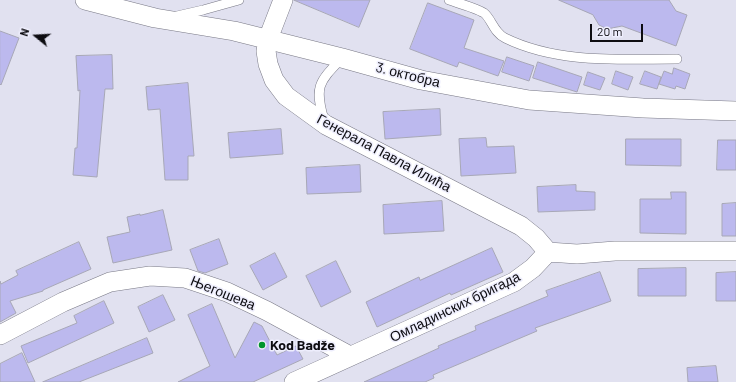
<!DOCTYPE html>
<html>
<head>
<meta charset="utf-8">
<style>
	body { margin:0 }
	#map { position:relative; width:736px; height:382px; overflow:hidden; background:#e1e1f0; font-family:Barlow,sans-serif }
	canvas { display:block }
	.north { position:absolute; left:16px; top:16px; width:40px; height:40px; -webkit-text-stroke:3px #eeeefd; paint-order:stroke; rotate:288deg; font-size:11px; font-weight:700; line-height:16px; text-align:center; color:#0d0c11 }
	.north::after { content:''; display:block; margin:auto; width:14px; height:18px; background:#0d0c11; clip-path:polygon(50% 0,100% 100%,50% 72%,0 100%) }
	.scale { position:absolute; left:590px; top:24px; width:53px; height:18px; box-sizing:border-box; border:2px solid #0d0c11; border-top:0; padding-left:5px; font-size:12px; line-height:14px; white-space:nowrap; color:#0d0c11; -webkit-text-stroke:3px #eeeefd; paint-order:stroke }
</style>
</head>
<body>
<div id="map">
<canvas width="736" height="382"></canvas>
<div class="north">N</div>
<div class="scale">20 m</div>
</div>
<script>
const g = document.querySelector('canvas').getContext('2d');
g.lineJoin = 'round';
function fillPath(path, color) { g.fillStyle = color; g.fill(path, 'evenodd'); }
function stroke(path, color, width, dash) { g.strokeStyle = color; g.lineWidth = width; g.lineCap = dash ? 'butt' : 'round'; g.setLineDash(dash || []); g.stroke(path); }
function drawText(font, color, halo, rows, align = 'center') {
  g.font = font + ' Barlow,sans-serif'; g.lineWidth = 3; g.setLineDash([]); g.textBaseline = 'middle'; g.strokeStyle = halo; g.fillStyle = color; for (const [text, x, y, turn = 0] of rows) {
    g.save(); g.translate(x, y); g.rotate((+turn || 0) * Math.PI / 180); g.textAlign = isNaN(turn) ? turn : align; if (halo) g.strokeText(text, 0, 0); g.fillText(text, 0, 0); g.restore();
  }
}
const building = new Path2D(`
	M294 0H370L359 27Z
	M559 0H669L676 11 687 15 676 46 622 26 607 29 599 25 593 15Z
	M428 3 474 20 464 48 504 61 498 76 459 62 457 67 410 49Z
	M0 31 19 38 1 85 0 84Z
	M112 55 113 89H105L97 177 73 175 75 148H77L80 90 78 91 76 56Z
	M507 57 534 66 529 81 502 72Z
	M538 62 582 77 577 92 533 78Z
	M674 68 690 74 685 89 676 86 675 89 659 84 664 71 672 74Z
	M616 71 633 77 628 90 612 84Z
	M645 71 661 77 657 89 640 84Z
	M588 72 605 78 600 90 584 85Z
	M188 83 194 156H188V180H165L160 109 148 110 146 87Z
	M440 109 441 135 385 139 383 112Z
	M281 129 283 154 230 158 228 133Z
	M486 138 487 147 514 146 516 173 461 176 459 139Z
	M626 139H681V166L626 165Z
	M718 140H736V170H717Z
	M360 165 361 192 307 194 306 168Z
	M576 185V191L595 192V210L538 212 537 187Z
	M671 192H686V234L640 233V199H671Z
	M442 201 444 231 384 234 383 205Z
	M736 203V236H722V204Z
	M163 210 172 250 113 263 107 237 130 232 127 217 140 214V215Z
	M219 239 228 264 205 273 198 271 190 250Z
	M79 242 91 269 43 290V291L10 301 16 313 0 322V281L1 284 18 275 16 271Z
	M492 248 503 272 451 295 450 293 377 327 366 302 419 277 420 280Z
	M275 253 287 277 263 290 250 266Z
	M336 261 351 292 321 307 306 276Z
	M686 268V296H638V269Z
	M600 272 611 301 535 328 537 331 433 375 434 378 425 382H364L439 348 438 346 476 330 475 326 548 296 546 291Z
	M736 272V301H716V273Z
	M163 295 175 320 149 332 138 307Z
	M104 301 114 323 28 363 21 346 77 323 74 316Z
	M212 304 235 358 254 322 262 326 277 355 296 346 303 359 253 382H178L210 366 188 315Z
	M147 338 153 353 79 382H43Z
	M22 353 35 382H0V364Z
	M716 366 718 382H688L687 368Z`);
fillPath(building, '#bcb9ee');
stroke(building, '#a7a7b6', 1);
const lane = new Path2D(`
	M449 0C458 3 476 8 484 13 491 18 494 33 505 38 558 64 620 59 677 59
	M177 16 203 10 239 0
	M324 120C314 86 319 82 342 58`);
const street = new Path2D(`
	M85 0 155 18 234 31 342 58 421 80 529 100 643 108 736 111
	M283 0 268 39 266 51 268 64 274 80 286 96 326 125 521 226 536 238 548 252
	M0 335 63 302 110 282 150 276 185 278 227 292 267 311 350 356
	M294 382 514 282 533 268 548 252 577 254 615 251H736`);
stroke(lane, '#787885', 10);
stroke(street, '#787885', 20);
stroke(lane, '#fff', 9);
stroke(street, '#fff', 19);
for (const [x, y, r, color] of [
	[262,345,4,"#00952c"]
]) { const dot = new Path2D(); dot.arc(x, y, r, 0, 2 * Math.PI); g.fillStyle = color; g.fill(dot); stroke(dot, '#eeeefd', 1.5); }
drawText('14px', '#0d0c11', '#eeeefd', [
	["3. октобра",408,75,14],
	["Генерала Павла Илића",384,153,28],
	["Његошева",223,293,22],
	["Омладинских бригада",455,307,-26]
]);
drawText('bold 14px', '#0d0c11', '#eeeefd', [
	["Kod Badže",270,345]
], 'left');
</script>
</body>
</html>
